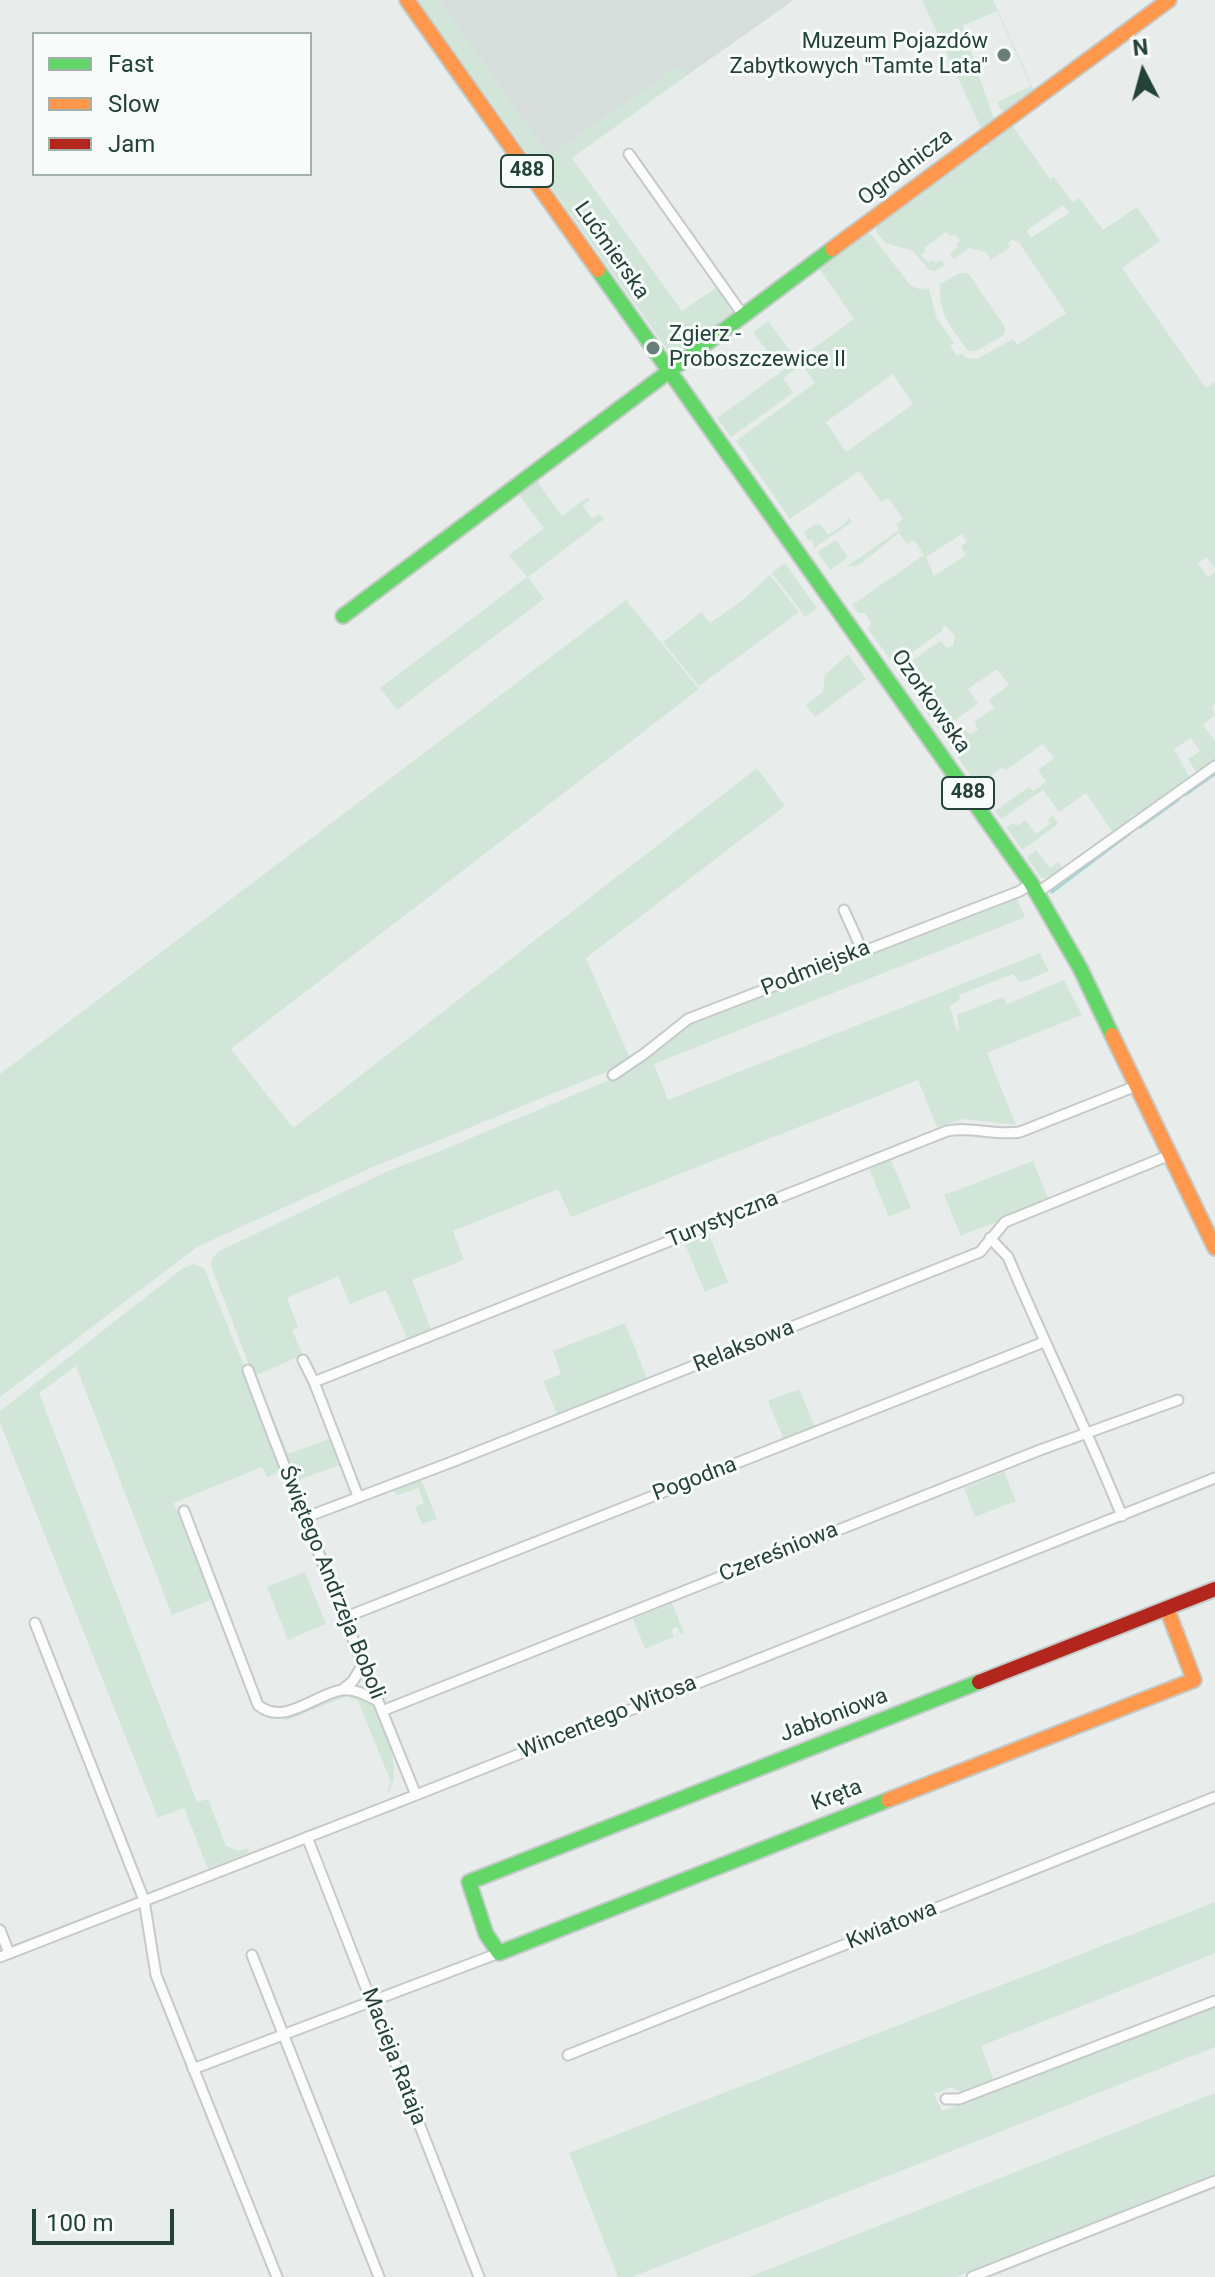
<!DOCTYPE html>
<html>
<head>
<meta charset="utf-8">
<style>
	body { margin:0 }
	#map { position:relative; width:1215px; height:2277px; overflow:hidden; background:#e8edeb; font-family:Roboto,sans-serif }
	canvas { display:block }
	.legend { position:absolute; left:32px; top:32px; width:280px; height:144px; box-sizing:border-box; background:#f7fbf9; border:2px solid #a3b1ad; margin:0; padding:10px 14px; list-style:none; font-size:24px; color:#24423a }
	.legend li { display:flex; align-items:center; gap:16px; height:40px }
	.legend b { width:40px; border:2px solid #a3b1ad }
	.north { position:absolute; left:1103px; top:32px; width:80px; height:80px; -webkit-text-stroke:6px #f7fbf9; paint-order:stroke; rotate:354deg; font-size:22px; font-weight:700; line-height:32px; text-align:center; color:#24423a }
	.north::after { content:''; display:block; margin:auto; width:28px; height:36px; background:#24423a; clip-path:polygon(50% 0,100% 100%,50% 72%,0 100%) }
	.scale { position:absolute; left:32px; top:2209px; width:142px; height:36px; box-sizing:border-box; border:4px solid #24423a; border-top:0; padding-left:10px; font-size:24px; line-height:28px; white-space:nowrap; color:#24423a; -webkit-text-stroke:6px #f7fbf9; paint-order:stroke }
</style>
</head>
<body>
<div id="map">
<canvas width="1215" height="2277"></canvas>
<ul class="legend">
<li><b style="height:10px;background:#63d668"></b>Fast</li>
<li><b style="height:10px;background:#ff974d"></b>Slow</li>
<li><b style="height:10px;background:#b3261e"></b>Jam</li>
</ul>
<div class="north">N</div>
<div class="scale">100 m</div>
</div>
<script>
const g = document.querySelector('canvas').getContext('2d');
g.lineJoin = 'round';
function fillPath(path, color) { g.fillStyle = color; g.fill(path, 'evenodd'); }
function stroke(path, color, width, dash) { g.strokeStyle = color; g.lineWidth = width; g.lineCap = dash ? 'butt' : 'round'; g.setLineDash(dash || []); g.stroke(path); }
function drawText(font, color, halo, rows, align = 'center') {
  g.font = font + ' Roboto,sans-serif'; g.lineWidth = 6; g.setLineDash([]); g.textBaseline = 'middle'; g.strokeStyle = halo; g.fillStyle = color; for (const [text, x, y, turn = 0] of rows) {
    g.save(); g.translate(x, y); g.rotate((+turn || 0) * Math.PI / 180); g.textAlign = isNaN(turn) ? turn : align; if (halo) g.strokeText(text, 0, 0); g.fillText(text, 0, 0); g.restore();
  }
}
fillPath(new Path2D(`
	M438 0H794L686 76 678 67 549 157Z`), '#d6dedb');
fillPath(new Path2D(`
	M418 0H438L549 157 679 66 686 76 572 158 682 311 717 287 734 315 678 356H672Z
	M922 0H993L1034 90 1005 111 1000 109 997 102 1031 86 997 11 962 26 992 114 994 122 982 130Z
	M1012 125 1050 179 1054 177 1072 202 1079 198 1103 230 1137 207 1160 241 1122 268 1206 388 1215 382V568L1206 557 1198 563 1208 577 1215 572V704L1212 706 1215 715 1203 725 1215 741V760L1196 772 1188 759 1200 751 1191 738 1174 749 1190 778 1142 812 1131 816 1130 821 1113 833 1086 793 1059 812 1043 790 1001 819 995 811 1029 787 1033 791 1046 782 1038 770 1054 758 1043 744 1006 770 1003 767 977 785 947 742 965 729 970 735 978 729 974 722 994 708 989 700 1009 685 997 669 968 689 978 704 946 726 938 729 898 671 940 641 947 648 953 645 955 637 946 626 942 627V631L894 665 868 629 871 623 865 613H858L852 605 924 555 914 540 907 544 899 533 859 565 846 567 899 530 896 524 903 519 888 498 881 502 859 471 790 519 736 441 815 383 802 365 783 378 793 393 731 437 717 418 854 319 819 268 866 234H871L910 285 919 289 929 288 936 317 954 343 950 346 957 356 962 353 966 358 977 359 1013 339 1017 345 1066 313 1018 241 1016 242 1013 239 1008 243 1010 247 991 260 986 252 969 248 954 259 950 254 958 247 957 244 960 240 955 234 951 236 946 232 924 248 926 251 921 255 928 263 933 260 936 263 941 260 945 265 935 271 929 270 913 251 885 243 876 231 877 226 979 149 983 150 987 148 986 144ZM1063 205 1069 213 1031 238 1027 230ZM893 374 913 404 846 452 826 422ZM962 534 967 542 961 546 966 555 934 576 926 557Z
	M960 273H968L1005 327 1004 335 976 351H968C950 325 939 317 940 284Z
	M768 321 791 352 776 363 753 332Z
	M539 471V484L562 516 588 497 590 500 583 506 592 519 600 514 604 519 528 577 544 599 397 710 380 688 527 577 509 555 544 528 519 495H508Z
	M849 517 852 522 814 548 812 539 809 541 803 532 816 524 821 525 828 535 845 523Z
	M836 540 848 557 830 570 817 552Z
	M785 563 817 608 805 617 772 573Z
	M770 575 799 612 699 686 663 642 701 612 710 623 741 601Z
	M626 600 699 689 231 1049 293 1128 757 768 785 806 586 958 629 1056 611 1070 373 1167 197 1247 0 1397V1074Z
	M848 654 866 679 815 717 806 705 823 692 825 675Z
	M1053 816 1058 824 1022 850 1006 827 1011 824 1019 825 1025 820 1036 834 1050 824 1047 820Z
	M1036 850 1050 868 1058 862 1063 869 1053 877 1041 878 1027 857Z
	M1017 899 1025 917 654 1064 668 1100 1040 953 1049 971 1020 983 1013 974 959 995 960 999 950 1007 957 1031 959 1030 957 1015 1003 997 1007 1004 1064 980 1082 1015 987 1053 1016 1125 963 1119 937 1127 918 1080 571 1217 558 1189 453 1231 464 1260 412 1280 431 1329 407 1338 386 1290 350 1304 338 1276 287 1298 298 1327 292 1330 303 1355 256 1375 288 1454 329 1439 339 1465 299 1480 292 1477 211 1266 212 1259 219 1251 388 1171 440 1151 614 1078 648 1058 692 1024Z
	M891 1160 911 1208 889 1217 869 1169Z
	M1033 1161 1049 1201 961 1236 944 1195Z
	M708 1232 728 1282 705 1292 684 1242Z
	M194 1264 204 1268 243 1363 281 1471 267 1477 262 1467 174 1503 211 1600 172 1615 76 1366 39 1393 197 1802 208 1799 226 1846 239 1851 249 1848 248 1853 208 1869 184 1808 158 1818 0 1423V1411L183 1268Z
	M625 1323 647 1378 557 1414 543 1381 561 1374 553 1351Z
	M799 1389 815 1427 784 1440 768 1401Z
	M1004 1472 1016 1501 975 1517 964 1488Z
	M421 1479 437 1519 422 1524 415 1507 424 1503 418 1488 396 1496 394 1489Z
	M305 1572 326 1624 288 1640 267 1587Z
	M672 1603 684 1633 681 1635 677 1627 671 1629 674 1637 645 1649 633 1619Z
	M346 1694C357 1697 369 1700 375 1709 388 1727 404 1778 386 1795L391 1782 358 1701 347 1696 285 1721 284 1719 337 1696Z
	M1215 1902V1953L981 2046 994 2081 962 2093 951 2087 934 2094 942 2111 1215 2005V2047L632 2277H618L569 2153Z
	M1215 2093V2177L956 2277H749Z`), '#d1e6d8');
stroke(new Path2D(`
	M1185 795 1215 774
	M1140 827 1178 800
	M1052 892 1129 834`), '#a9d4db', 3);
const street = new Path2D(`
	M629 154 743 315
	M1037 893 1215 766
	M844 910 862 950
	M613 1075 644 1054 688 1019 1020 891 1031 883
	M990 1238 1008 1257C1045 1345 1087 1429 1122 1516
	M303 1360 314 1382 358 1496
	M248 1370C301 1513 359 1654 416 1795
	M314 1382 947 1131C971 1126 995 1136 1020 1132L1136 1086
	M184 1511 258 1705C284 1727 315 1694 342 1690 354 1688 368 1696 378 1701
	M304 1518 457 1460 980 1252 1005 1222 1170 1155
	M346 1617 1044 1342
	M35 1623 144 1900 156 1975 277 2277
	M342 1690 353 1681 364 1662
	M382 1711 1040 1450 1178 1400
	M307 1837 479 2277
	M0 1930 9 1953
	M252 1955 379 2277
	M0 1957 416 1795 1215 1478
	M568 2055 1215 1797
	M193 2069 499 1953
	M946 2099H959L1215 2001
	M972 2277 1215 2181`);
const fast = new Path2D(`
	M598 270 1031 883 1080 968 1112 1035
	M343 616 832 249
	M888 1800 499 1953 486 1934 469 1882 979 1682`);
const slow = new Path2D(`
	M407 0 598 270
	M832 249 1169 0
	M1112 1035 1215 1248
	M888 1800 1194 1680 1167 1609`);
const jam = new Path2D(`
	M979 1682 1215 1589`);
stroke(street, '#c5cac8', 13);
stroke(fast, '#c3cbc8', 18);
stroke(slow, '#c3cbc8', 18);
stroke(jam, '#c3cbc8', 18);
stroke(street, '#fcfcfc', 9);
stroke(fast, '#63d668', 14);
stroke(slow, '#ff974d', 14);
stroke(jam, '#b3261e', 14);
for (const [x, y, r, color] of [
	[1004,55,8,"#697e78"],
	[653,348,8,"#697e78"]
]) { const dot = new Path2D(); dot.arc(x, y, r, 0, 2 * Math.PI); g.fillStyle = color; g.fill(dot); stroke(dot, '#f7fbf9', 3); }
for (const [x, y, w] of [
	[527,171,52],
	[968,793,52]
]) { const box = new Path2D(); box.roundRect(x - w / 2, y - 16, w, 32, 6); g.fillStyle = '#f7fbf9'; g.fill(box); stroke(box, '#24423a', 2); }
drawText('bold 20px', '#24423a', null, [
	["488",527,171],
	["488",968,793]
]);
drawText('22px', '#24423a', '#f7fbf9', [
	["Muzeum Pojazdów",988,42],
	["Zabytkowych \"Tamte Lata\"",988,67],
	["Zgierz -",669,335,"left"],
	["Proboszczewice II",669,360,"left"]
], 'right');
drawText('22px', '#24423a', '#f7fbf9', [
	["Ogrodnicza",906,168,-37],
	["Lućmierska",611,251,55],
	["Ozorkowska",930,702,55],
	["Podmiejska",816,969,-22],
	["Turystyczna",723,1220,-22],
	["Relaksowa",744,1347,-22],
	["Pogodna",695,1480,-21],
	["Czereśniowa",779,1553,-22],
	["Świętego Andrzeja Boboli",331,1583,68],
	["Jabłoniowa",834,1716,-21],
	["Wincentego Witosa",608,1718,-22],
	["Kręta",837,1796,-21],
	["Kwiatowa",892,1926,-22],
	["Macieja Rataja",393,2057,69]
]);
</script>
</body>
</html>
